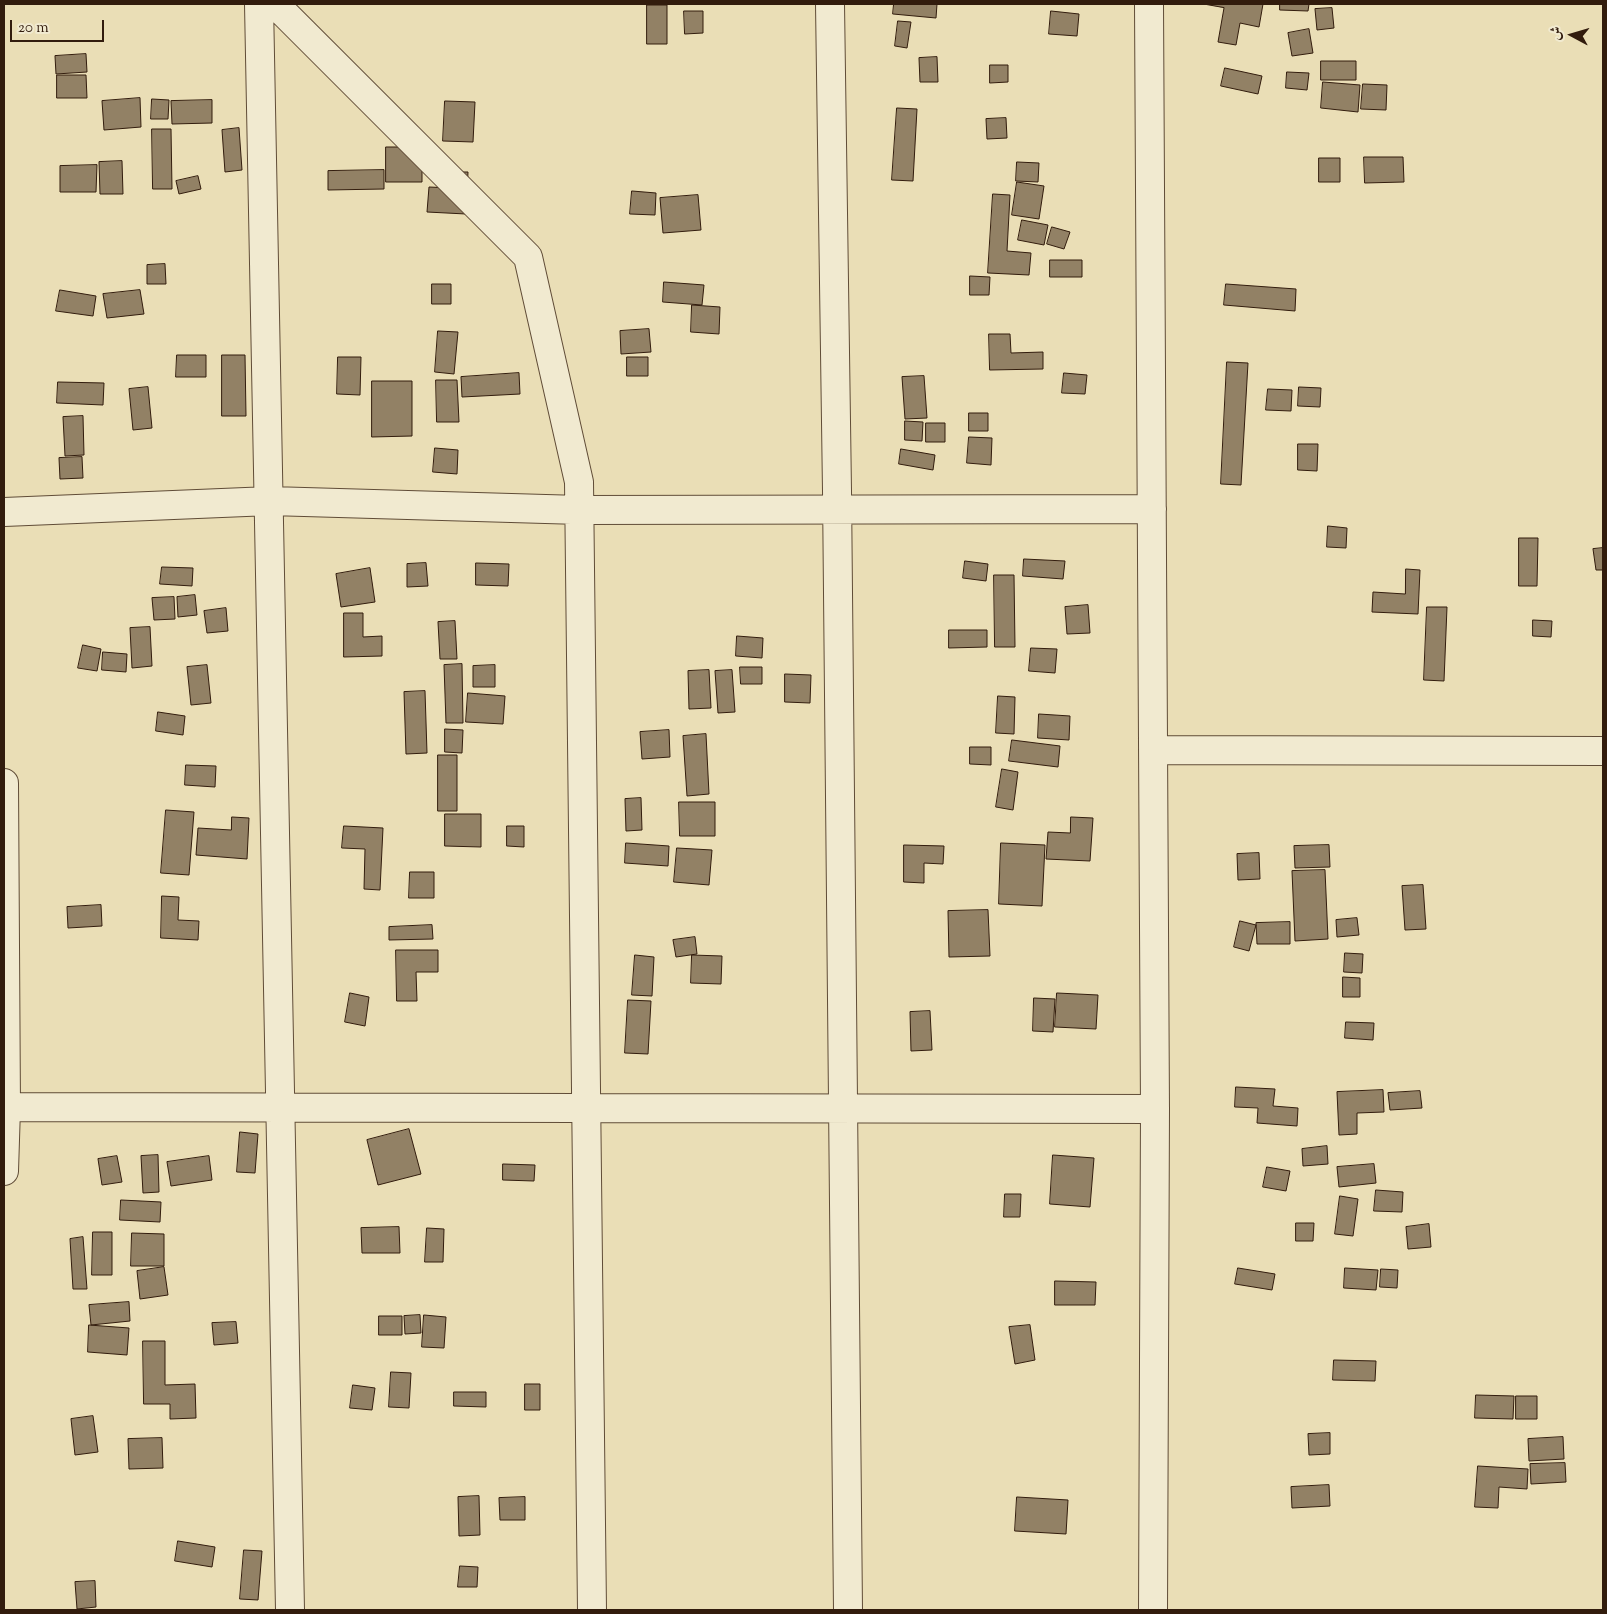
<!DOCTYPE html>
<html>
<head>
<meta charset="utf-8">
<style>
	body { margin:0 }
	#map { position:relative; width:1607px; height:1614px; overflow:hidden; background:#eadeb6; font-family:"Sorts Mill Goudy",Amiri,serif }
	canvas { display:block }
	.frame { position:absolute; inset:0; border:5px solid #321c0d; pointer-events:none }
	.north { position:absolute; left:1547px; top:10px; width:50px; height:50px; -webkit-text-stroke:4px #f1ead0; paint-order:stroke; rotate:276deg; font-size:14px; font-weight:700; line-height:20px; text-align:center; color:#321c0d }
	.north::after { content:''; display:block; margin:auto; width:18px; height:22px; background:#321c0d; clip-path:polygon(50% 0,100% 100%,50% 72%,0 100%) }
	.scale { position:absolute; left:10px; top:20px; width:94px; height:22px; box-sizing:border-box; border:2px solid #321c0d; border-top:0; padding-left:6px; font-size:15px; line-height:18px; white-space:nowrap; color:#321c0d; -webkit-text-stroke:4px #f1ead0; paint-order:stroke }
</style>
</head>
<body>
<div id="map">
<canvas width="1607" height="1614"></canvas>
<div class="frame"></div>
<div class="north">ش</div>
<div class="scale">20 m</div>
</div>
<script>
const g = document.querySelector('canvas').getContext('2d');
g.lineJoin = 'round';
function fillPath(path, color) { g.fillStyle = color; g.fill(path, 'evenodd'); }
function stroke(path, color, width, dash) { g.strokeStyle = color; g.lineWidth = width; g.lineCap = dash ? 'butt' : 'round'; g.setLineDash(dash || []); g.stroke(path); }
const building = new Path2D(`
	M894 4H937L936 18 893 14Z
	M1204 4H1263L1259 27 1240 23 1236 45 1218 42 1224 8Z
	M1280 4H1309L1308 11 1280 10Z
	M647 5H667V44H647Z
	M1332 8 1334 28 1317 30 1315 9Z
	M684 11H703V33L685 34Z
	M1051 11 1079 14 1077 36 1049 34Z
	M898 21 911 22 907 48 895 46Z
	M1309 29 1313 53 1292 56 1288 33Z
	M86 54 87 72 56 74 55 56Z
	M937 57 938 82H920L919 58Z
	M1321 61H1356V80H1321Z
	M990 65H1008V82L990 83Z
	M1225 68 1262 76 1258 94 1221 86Z
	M1287 72 1309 73 1307 90 1286 88Z
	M57 75H86L87 98H57Z
	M1323 82 1360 85 1358 112 1321 108Z
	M1363 84 1387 85 1386 110 1361 109Z
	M140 98 141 127 104 130 102 101Z
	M152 99 169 100 168 119H151Z
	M212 100V123L172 124 171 101Z
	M445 101 475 102 473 142 443 141Z
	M897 108 917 109 913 181 892 180Z
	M1006 118 1007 138 987 139 986 119Z
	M239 128 242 170 225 172 222 130Z
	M152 129H171L172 189H153Z
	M386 147H422V182H386Z
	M1364 157H1403L1404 182 1365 183Z
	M1319 158H1340V182H1319Z
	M122 161 123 194H100L99 162Z
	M1017 162 1039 163 1038 182 1016 181Z
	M97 165 96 192H60V166Z
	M384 170V189L328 190V171Z
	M451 172H468L466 214 427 212 429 187 451 188Z
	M198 176 201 189 179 194 176 181Z
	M1017 182 1044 186 1039 219 1012 215Z
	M632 191 656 193 655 215 630 214Z
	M993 194 1010 195 1007 251 1031 253 1029 275 988 273Z
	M698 195 701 230 663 233 660 198Z
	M1022 220 1048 225 1044 245 1018 240Z
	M1052 227 1070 232 1064 249 1047 244Z
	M1050 260H1082V277H1050Z
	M165 264 166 284H147V265Z
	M970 276 990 277 989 295H970Z
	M664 282 704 285 702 305 663 302Z
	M432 284H451V304H432Z
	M1226 284 1296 289 1295 311 1224 305Z
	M60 290 96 296 93 316 56 311Z
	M140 290 144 314 107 318 103 294Z
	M692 305 720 307 719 334 691 332Z
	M649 329 651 352 621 354 620 331Z
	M438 331 458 332 454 374 435 372Z
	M989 334H1010L1011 353 1043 352V369L990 370Z
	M177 355H206V377H176Z
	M222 355H245L246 416H222Z
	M338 357H361L360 395 337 394Z
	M627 357H648V376H627Z
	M1227 362 1248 363 1241 485 1221 484Z
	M519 373 520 394 462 397 461 377Z
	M1064 373 1087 375 1085 394 1062 393Z
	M924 376 927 418 905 419 902 377Z
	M436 380H457L459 422H437Z
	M372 381H412V436L372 437Z
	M58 382 104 383 103 405 57 403Z
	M148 387 152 428 133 430 129 389Z
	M1299 387 1321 388 1320 407 1298 406Z
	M1268 389 1292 390 1291 411 1266 410Z
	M969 413H988V431H969Z
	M83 416 84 455 65 456 63 417Z
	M905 421 923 422 922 441 905 440Z
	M926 423H945V442H926Z
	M969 437 992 438 991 465 967 463Z
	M1298 444H1318L1317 471 1298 470Z
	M435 448 458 450 457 474 433 472Z
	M901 449 935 455 933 470 899 464Z
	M82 457 83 478 60 479 59 458Z
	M1328 526 1347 528 1346 548 1327 547Z
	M1519 538H1538L1537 586H1519Z
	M1603 548V570H1596L1593 549Z
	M1024 559 1065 561 1063 579 1023 576Z
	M965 561 988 564 986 581 963 578Z
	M426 563 428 586 407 587V564Z
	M476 563 509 564 508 586 476 585Z
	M162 567 193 568 192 586 160 584Z
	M370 568 375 602 341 607 336 574Z
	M1406 569 1420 570 1418 614 1372 612 1373 592 1405 594Z
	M994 575H1014L1015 647H995Z
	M195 595 197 615 178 617 177 597Z
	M174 597 175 619 154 620 152 598Z
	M1088 605 1090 633 1067 634 1065 607Z
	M1427 607H1447L1444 681 1424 680Z
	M226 608 228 631 207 633 204 611Z
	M344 613H363V637L382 636V656L344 657Z
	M1533 620 1552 621 1551 637 1533 636Z
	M455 621 457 659H440L438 622Z
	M150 627 152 666 132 668 130 628Z
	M949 630H987V647L949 648Z
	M737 636 763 638 762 658 736 656Z
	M83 645 101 649 97 671 78 668Z
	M1031 648 1057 649 1055 673 1029 671Z
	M103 652 127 654 126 672 102 670Z
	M462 664 463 723H446L444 665Z
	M207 665 211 703 191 705 187 667Z
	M495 665V687H473V666Z
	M740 667H762V684H741Z
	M709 670 711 708 689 709 688 671Z
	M732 670 735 712 718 713 715 671Z
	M785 674 811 675 810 703 785 702Z
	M425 691 427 753 406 754 404 692Z
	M468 693 505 696 503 724 466 722Z
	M998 696 1015 697 1014 734 996 733Z
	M158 712 185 716 183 735 156 731Z
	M1039 714 1070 716 1069 740 1038 738Z
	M445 729 463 730 462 753 445 752Z
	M669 730 670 757 642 759 640 732Z
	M706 734 709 794 687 796 683 736Z
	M1012 740 1060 746 1058 767 1009 761Z
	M970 747H991V765L970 764Z
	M438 755H457V811H438Z
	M186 765 216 766 215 787 185 785Z
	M1002 769 1018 772 1013 810 996 807Z
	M641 798 642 830 626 831 625 799Z
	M679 802H715V836H680Z
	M166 810 194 812 189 875 161 873Z
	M445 814H481V847L445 846Z
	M232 817 249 818 247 859 196 855 198 828 231 830Z
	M1071 817 1093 818 1090 861 1046 859 1048 832 1070 833Z
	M344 826 383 828 380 890 364 889 365 849 342 848Z
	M507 826H524V847L507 846Z
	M626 843 669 846 668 866 625 863Z
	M1001 843 1045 845 1042 906 999 904Z
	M904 845 944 846 943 864 924 863V883L904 882Z
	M1329 845 1330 867 1295 868 1294 846Z
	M677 848 712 850 709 885 674 882Z
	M1259 853 1260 879 1238 880 1237 854Z
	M1325 870 1328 939 1295 941 1292 871Z
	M410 872H434V898H409Z
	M1423 885 1426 929 1405 930 1402 886Z
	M162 896 179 897 178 920 199 921 198 940 161 938Z
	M101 905 102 926 68 928 67 907Z
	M988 910 990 956 949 957 948 911Z
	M1357 918 1359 935 1337 937 1336 920Z
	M1240 921 1256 925 1249 951 1234 947Z
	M1290 922V944H1257L1256 923Z
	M432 925 433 939 389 940V927Z
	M695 937 697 954 676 957 673 940Z
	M396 950H438V972H416L417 1001H397Z
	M1345 953 1363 954 1362 973 1344 972Z
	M635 955 654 957 652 996 632 995Z
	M692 955 722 956 721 984 691 983Z
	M1343 977 1360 978V997H1343Z
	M350 993 369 997 365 1026 345 1022Z
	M1057 993 1098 995 1096 1029 1055 1027Z
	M1034 998 1055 999 1053 1032 1033 1031Z
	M628 1000 651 1001 648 1054 625 1053Z
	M930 1011 932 1050 911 1051 910 1012Z
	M1346 1022 1374 1023 1373 1040 1345 1038Z
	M1236 1087 1275 1089 1273 1106 1298 1108 1297 1126 1257 1123 1258 1108 1235 1107Z
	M1383 1090 1384 1112 1357 1113V1134L1339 1135 1337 1092Z
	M1420 1091 1422 1108 1390 1110 1388 1093Z
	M409 1129 421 1174 378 1185 367 1140Z
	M240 1132 258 1134 255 1173 237 1172Z
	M1327 1146 1328 1164 1303 1166 1302 1149Z
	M158 1155 159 1192 143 1193 141 1156Z
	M1053 1155 1094 1158 1090 1207 1050 1204Z
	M117 1156 122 1182 102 1185 98 1159Z
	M209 1156 212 1180 171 1186 167 1162Z
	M503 1164 535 1165 534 1181 503 1180Z
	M1374 1164 1376 1183 1339 1187 1337 1167Z
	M1267 1167 1290 1171 1286 1191 1263 1187Z
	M1376 1190 1403 1192 1402 1212 1374 1211Z
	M1005 1194H1021L1020 1217H1004Z
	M1340 1196 1358 1199 1353 1236 1335 1234Z
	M121 1200 161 1202 160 1222 120 1220Z
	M1296 1223H1314L1313 1241H1296Z
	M1429 1224 1431 1247 1408 1249 1406 1227Z
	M399 1227 400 1253H362L361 1228Z
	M427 1228 444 1229 443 1262H425Z
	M93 1232H112V1275H92Z
	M132 1233 164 1234V1266H131Z
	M83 1237 87 1289H73L70 1239Z
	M164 1267 168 1295 140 1299 137 1271Z
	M1238 1268 1275 1274 1272 1290 1235 1284Z
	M1345 1268 1378 1270 1376 1290 1344 1288Z
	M1381 1269 1398 1270 1397 1288 1380 1287Z
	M1055 1281 1096 1282 1095 1305H1055Z
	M129 1302 130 1321 91 1325 89 1305Z
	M420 1315 421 1333 405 1334 404 1316Z
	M424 1315 446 1317 444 1348 422 1347Z
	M379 1316H402V1335H379Z
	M236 1322 238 1343 214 1345 212 1323Z
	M89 1325 129 1328 127 1355 88 1352Z
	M1030 1325 1035 1360 1015 1364 1009 1327Z
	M143 1341H165V1385L195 1384 196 1418 170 1419V1404H144Z
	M1334 1360 1376 1361 1375 1381 1333 1380Z
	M391 1372 411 1373 409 1408 389 1407Z
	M525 1384H540V1410H525Z
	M353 1385 375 1388 372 1410 350 1408Z
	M454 1392H486V1407L454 1406Z
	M1476 1395 1514 1396 1513 1419 1475 1418Z
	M1516 1396H1537V1419H1516Z
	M93 1416 98 1452 75 1455 71 1419Z
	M1330 1433V1454L1309 1455 1308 1434Z
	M1563 1437 1564 1459 1529 1461 1528 1439Z
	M162 1438 163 1468 129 1469 128 1439Z
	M1565 1463 1566 1482 1531 1484 1530 1464Z
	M1478 1466 1528 1469 1527 1489 1499 1487 1498 1508 1475 1507Z
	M1329 1485 1330 1506 1292 1508 1291 1487Z
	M479 1496 480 1535 459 1536 458 1497Z
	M525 1497V1520H500L499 1498Z
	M1017 1497 1068 1500 1066 1534 1015 1531Z
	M178 1541 215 1547 212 1567 175 1561Z
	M244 1550 262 1551 258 1600 240 1599Z
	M460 1566 478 1567 477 1587H458Z
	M95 1581 96 1607 77 1609 75 1582Z`);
fillPath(building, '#928165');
stroke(building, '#321c0d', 1);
const minor = new Path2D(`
	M259 4 290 1610
	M275 4 528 257 579 482 592 1610
	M830 4 837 491 848 1610
	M1149 4 1155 1109 1153 1610
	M4 512 270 501 580 510 1152 509
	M1153 750 1603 751
	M4 783 6 1108 4 1171
	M4 1107 1155 1109`);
stroke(minor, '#604c37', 30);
stroke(minor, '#f1ead0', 28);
</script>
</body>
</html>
